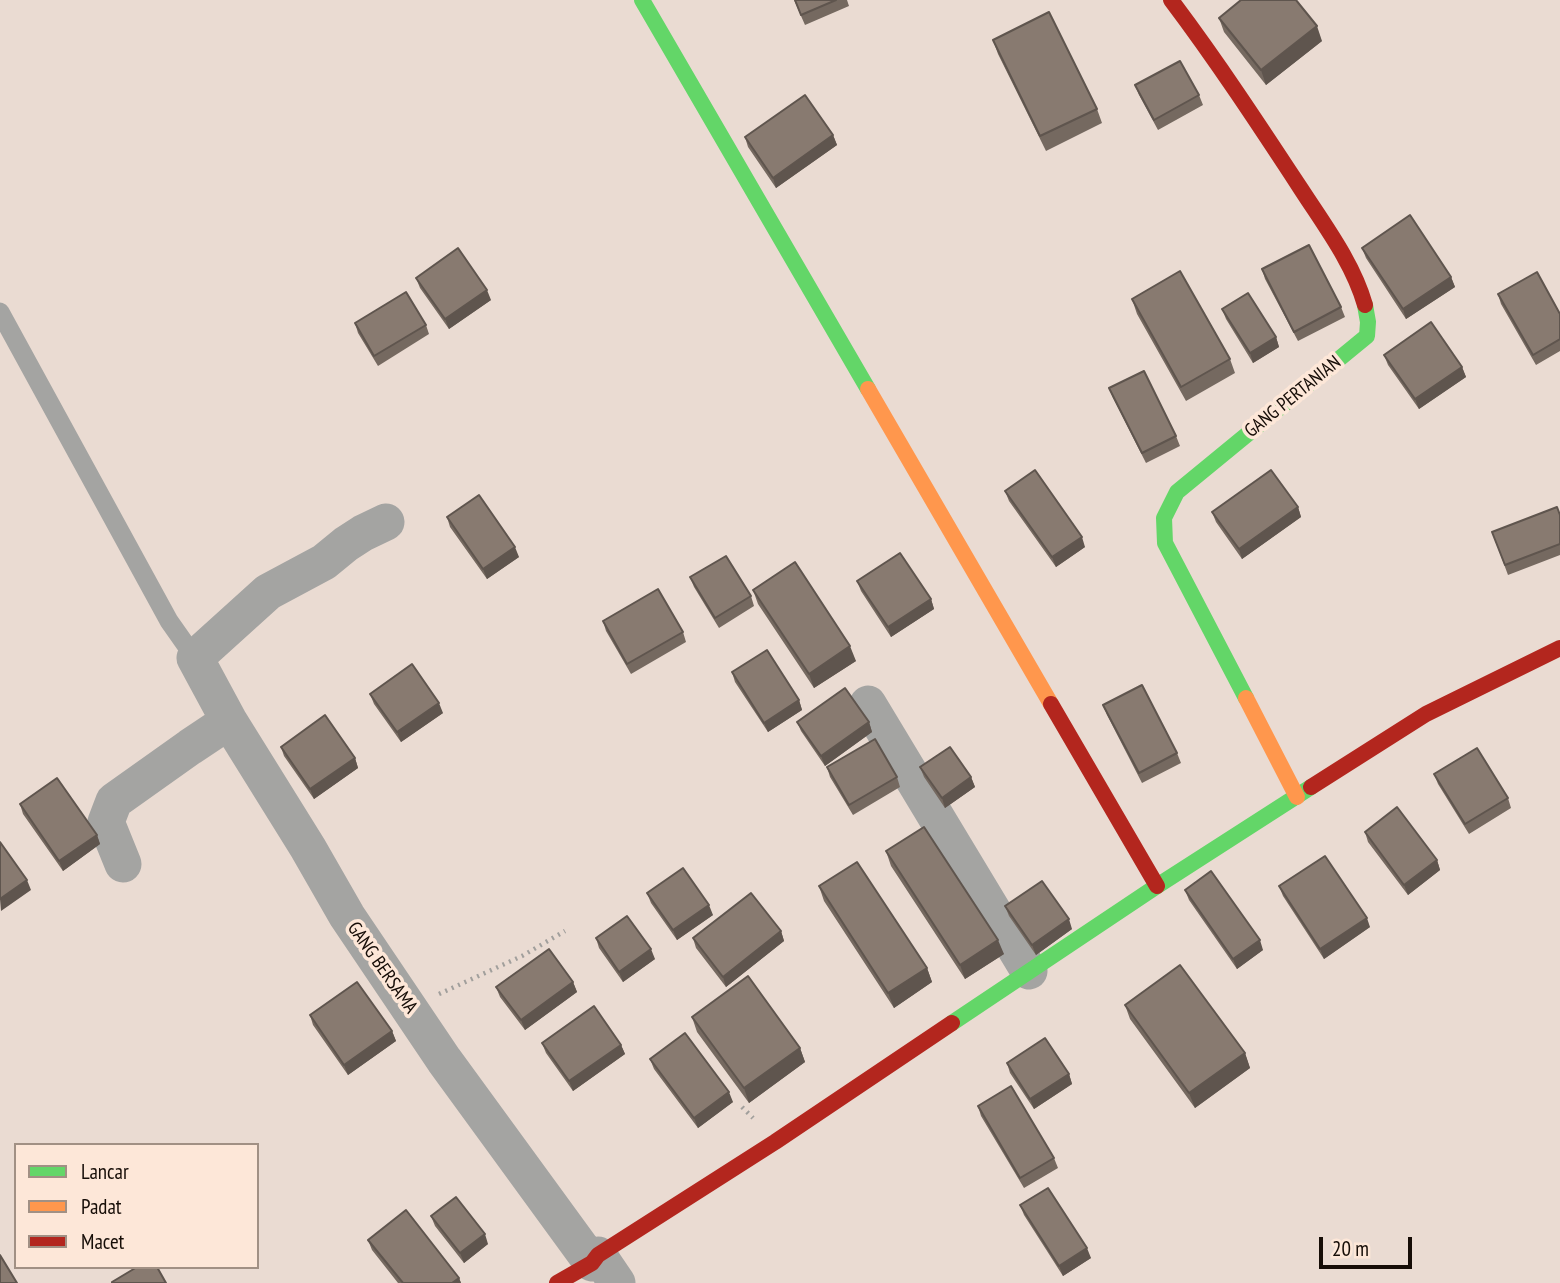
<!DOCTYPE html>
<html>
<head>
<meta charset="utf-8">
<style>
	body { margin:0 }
	#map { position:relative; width:1560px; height:1283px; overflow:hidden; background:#eadbd2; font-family:"PT Sans Narrow",sans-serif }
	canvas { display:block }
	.legend { position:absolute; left:14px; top:1143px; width:245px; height:126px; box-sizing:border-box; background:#fde7d8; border:2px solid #a19084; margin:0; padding:9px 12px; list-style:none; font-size:21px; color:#160d07 }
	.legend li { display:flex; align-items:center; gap:14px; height:35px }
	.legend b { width:35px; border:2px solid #a19084 }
	.scale { position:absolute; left:1319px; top:1237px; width:93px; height:32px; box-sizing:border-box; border:4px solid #160d07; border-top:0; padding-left:9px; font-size:21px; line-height:24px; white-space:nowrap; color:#160d07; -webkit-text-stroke:5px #fde7d8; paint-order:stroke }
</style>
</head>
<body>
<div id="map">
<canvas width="1560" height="1283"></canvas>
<ul class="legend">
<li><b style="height:9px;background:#63d668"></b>Lancar</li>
<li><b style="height:9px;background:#ff974d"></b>Padat</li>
<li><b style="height:9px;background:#b3261e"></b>Macet</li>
</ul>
<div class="scale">20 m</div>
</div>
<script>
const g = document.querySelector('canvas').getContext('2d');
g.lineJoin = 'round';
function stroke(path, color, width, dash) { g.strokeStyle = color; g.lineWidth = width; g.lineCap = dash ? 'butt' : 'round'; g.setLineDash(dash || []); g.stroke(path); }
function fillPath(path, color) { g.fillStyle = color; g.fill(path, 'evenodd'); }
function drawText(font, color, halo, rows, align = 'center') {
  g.font = font + ' "PT Sans Narrow",sans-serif'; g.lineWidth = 7; g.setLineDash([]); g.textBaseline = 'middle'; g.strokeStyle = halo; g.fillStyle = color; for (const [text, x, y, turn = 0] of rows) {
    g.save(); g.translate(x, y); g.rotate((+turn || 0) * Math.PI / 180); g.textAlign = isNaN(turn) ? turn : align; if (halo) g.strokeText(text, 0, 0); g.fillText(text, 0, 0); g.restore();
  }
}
stroke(new Path2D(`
	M439 994 522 956 565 931
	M742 1107 753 1118`), '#a19f9c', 4.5, [2, 5]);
stroke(new Path2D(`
	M0 312 169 621 195 658`), '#a4a4a2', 19);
stroke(new Path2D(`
	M386 522 363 533 346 544 324 562 268 592 195 658 229 721 308 848 347 916 444 1060 592 1263
	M868 704 1029 971
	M123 864 106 822 114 801 190 747 229 721
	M598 1255 617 1283`), '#a4a4a2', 37);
stroke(new Path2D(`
	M642 0 868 389
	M1246 698 1165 543 1164 518 1177 492 1367 336 1368 322 1365 305
	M952 1023 1157 886 1311 787`), '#63d668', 16);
stroke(new Path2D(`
	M868 389 1051 704
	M1246 698 1297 797`), '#ff974d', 16);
stroke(new Path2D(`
	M1171 0C1217 61 1259 125 1301 189 1325 226 1353 263 1365 305
	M1051 704 1157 886
	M1311 787 1426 714 1560 648
	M557 1283 592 1263 598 1255 775 1142 952 1023`), '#b3261e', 16);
fillPath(new Path2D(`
	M794 0H847L849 6 805 25Z
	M1219 18 1322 41 1266 85 1224 32Z
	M993 40 1097 109 1102 123 1046 151 998 54Z
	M1135 85 1199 95 1203 105 1158 130 1139 95Z
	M833 135 837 145 776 188 748 147 745 137Z
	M1362 248 1451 277 1455 287 1406 319 1366 258Z
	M1262 269 1341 307 1345 317 1298 341 1265 279Z
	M416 278 491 300 449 329 420 288Z
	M1498 294 1560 314V351L1536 365 1501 304Z
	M1132 299 1230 359 1235 373 1186 401 1137 314Z
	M1222 309 1276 337 1279 347 1253 363 1226 319Z
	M355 323 426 325 429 334 378 366 358 333Z
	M1384 355 1462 367 1466 377 1419 409 1388 365Z
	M1109 388 1176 436 1180 446 1146 463 1113 398Z
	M1005 491 1085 547 1056 567 1009 501Z
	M1298 507 1301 517 1242 559 1216 522 1212 512Z
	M1560 515V555L1508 575 1492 532Z
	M447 517 519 557 487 579 450 527Z
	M690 577 751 596 754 606 719 628 694 587Z
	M857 581 931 599 934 609 891 637 861 591Z
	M753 590 856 661 814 688 758 604Z
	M603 621 683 632 686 642 631 674 606 631Z
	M732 672 799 700 802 710 768 732 735 682Z
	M370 694 443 713 401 742 374 704Z
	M1103 705 1177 753 1181 763 1142 783 1107 715Z
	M797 722H869L872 732 825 766 801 731Z
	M281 747 355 758 358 768 314 799 284 756Z
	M827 767 897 777 900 787 853 815 830 777Z
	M920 767 971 777 975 787 945 808 924 777Z
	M1434 774 1508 798 1511 808 1469 834 1438 784Z
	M20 804 97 835 100 844 63 871 23 814Z
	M1365 832 1437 860 1440 870 1408 895 1368 842Z
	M886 851 1004 954 965 979 891 866Z
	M819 886 927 968 932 982 894 1008 824 901Z
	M1279 886 1370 927 1324 959 1283 896Z
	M1185 890 1263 950 1237 969 1189 900Z
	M647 893 713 915 677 940 651 903Z
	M1005 906 1072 929 1036 955 1009 916Z
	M781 931 784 941 726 987 696 948 693 938Z
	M596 938 655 959 623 982 599 948Z
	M573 982 577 992 525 1030 500 997 496 987Z
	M1125 1005 1245 1053 1250 1068 1195 1108 1130 1019Z
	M310 1015 392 1031 396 1041 348 1075 313 1025Z
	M692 1017 800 1048 805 1062 749 1103 697 1032Z
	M542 1043 621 1045 625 1054 573 1091 546 1053Z
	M650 1059 733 1102 698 1128 654 1069Z
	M1007 1063 1069 1074 1072 1084 1034 1109 1010 1073Z
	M978 1106 1054 1158 1058 1168 1024 1188 981 1116Z
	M1020 1205 1091 1258 1063 1276 1024 1215Z
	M431 1216 488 1244 464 1263 435 1226Z
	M368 1240 459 1278 461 1283H398L372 1250Z`), '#756960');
fillPath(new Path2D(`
	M1317 26 1322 41 1266 85 1261 70Z
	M833 135 837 145 776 188 773 178Z
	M1451 277 1455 287 1406 319 1403 309Z
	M487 290 491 300 449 329 445 319Z
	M1276 337 1279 347 1253 363 1250 353Z
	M1462 367 1466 377 1419 409 1415 399Z
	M1298 507 1301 517 1242 559 1239 549Z
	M1082 537 1085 547 1056 567 1052 557Z
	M515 547 519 557 487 579 483 569Z
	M931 599 934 609 891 637 888 627Z
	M850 646 856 661 814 688 809 674Z
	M799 700 802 710 768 732 764 723Z
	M439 703 443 713 401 742 397 732Z
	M869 722 872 732 825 766 821 756Z
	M355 758 358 768 314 799 310 789Z
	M971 777 975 787 945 808 942 798Z
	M97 835 100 844 63 871 59 861Z
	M1437 860 1440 870 1408 895 1404 885Z
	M27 880 31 890 1 911 0 899Z
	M709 905 713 915 677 940 673 930Z
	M1367 918 1370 927 1324 959 1320 949Z
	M1069 919 1072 929 1036 955 1032 945Z
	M781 931 784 941 726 987 723 977Z
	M998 940 1004 954 965 979 960 965Z
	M1260 940 1263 950 1237 969 1233 959Z
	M651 949 655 959 623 982 619 972Z
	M927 968 932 982 894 1008 888 993Z
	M573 982 577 992 525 1030 521 1020Z
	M392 1031 396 1041 348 1075 344 1065Z
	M621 1045 625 1054 573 1091 569 1081Z
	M800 1048 805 1062 749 1103 744 1088Z
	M1245 1053 1250 1068 1195 1108 1189 1093Z
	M1069 1074 1072 1084 1034 1109 1030 1099Z
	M729 1092 733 1102 698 1128 694 1118Z
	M485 1234 488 1244 464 1263 460 1253Z
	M1087 1248 1091 1258 1063 1276 1059 1266Z
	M459 1278 461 1283H452Z`), '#5f554e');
const building = new Path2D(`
	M795 0H836L801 15Z
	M1241 0H1296L1317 26 1261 70 1219 18Z
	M1049 12 1097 109 1040 136 993 40Z
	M1180 61 1199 95 1154 120 1135 85Z
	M805 95 833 135 773 178 745 137Z
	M1410 215 1451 277 1403 309 1362 248Z
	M1309 245 1341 307 1294 332 1262 269Z
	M458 248 487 290 445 319 416 278Z
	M1180 271 1230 359 1181 387 1132 299Z
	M1537 272 1560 314V339L1533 355 1498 294Z
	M406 292 426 325 374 356 355 323Z
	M1248 293 1276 337 1250 353 1222 309Z
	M1431 322 1462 367 1415 399 1384 355Z
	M1144 371 1176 436 1142 453 1109 388Z
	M1035 470 1082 537 1052 557 1005 491Z
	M1271 470 1298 507 1239 549 1212 512Z
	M479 495 515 547 483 569 447 517Z
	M1557 507 1560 515V544L1505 565 1492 532Z
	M900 553 931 599 888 627 857 581Z
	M726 556 751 596 715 618 690 577Z
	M795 562 850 646 809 674 753 590Z
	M658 589 683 632 627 664 603 621Z
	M767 650 799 700 764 723 732 672Z
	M412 664 439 703 397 732 370 694Z
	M1142 685 1177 753 1139 773 1103 705Z
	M845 688 869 722 821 756 797 722Z
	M325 715 355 758 310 789 281 747Z
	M875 739 897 777 849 805 827 767Z
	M950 747 971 777 942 798 920 767Z
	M1477 748 1508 798 1465 824 1434 774Z
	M57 778 97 835 59 861 20 804Z
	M1397 807 1437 860 1404 885 1365 832Z
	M924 827 998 940 960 965 886 851Z
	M0 842 27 880 0 899Z
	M1325 856 1367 918 1320 949 1279 886Z
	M857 862 927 968 888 993 819 886Z
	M683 868 709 905 673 930 647 893Z
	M1211 871 1260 940 1233 959 1185 890Z
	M1042 881 1069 919 1032 945 1005 906Z
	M751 893 781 931 723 977 693 938Z
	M627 916 651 949 619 972 596 938Z
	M549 949 573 982 521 1020 496 987Z
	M1180 965 1245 1053 1189 1093 1125 1005Z
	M748 976 800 1048 744 1088 692 1017Z
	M357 982 392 1031 344 1065 310 1015Z
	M594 1006 621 1045 569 1081 542 1043Z
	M685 1033 729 1092 694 1118 650 1059Z
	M1045 1038 1069 1074 1030 1099 1007 1063Z
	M1011 1086 1054 1158 1020 1178 978 1106Z
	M1048 1188 1087 1248 1059 1266 1020 1205Z
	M456 1197 485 1234 460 1253 431 1216Z
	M406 1210 459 1278 452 1283H403L368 1240Z
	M0 1255 17 1283H0Z
	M137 1267H157L166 1283H112V1282Z`);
fillPath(building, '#887a70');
stroke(building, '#5f554e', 2);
drawText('19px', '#160d07', '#fde7d8', [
	["GANG PERTANIAN",1293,397,-39],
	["GANG BERSAMA",382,968,55]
]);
</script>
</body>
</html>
